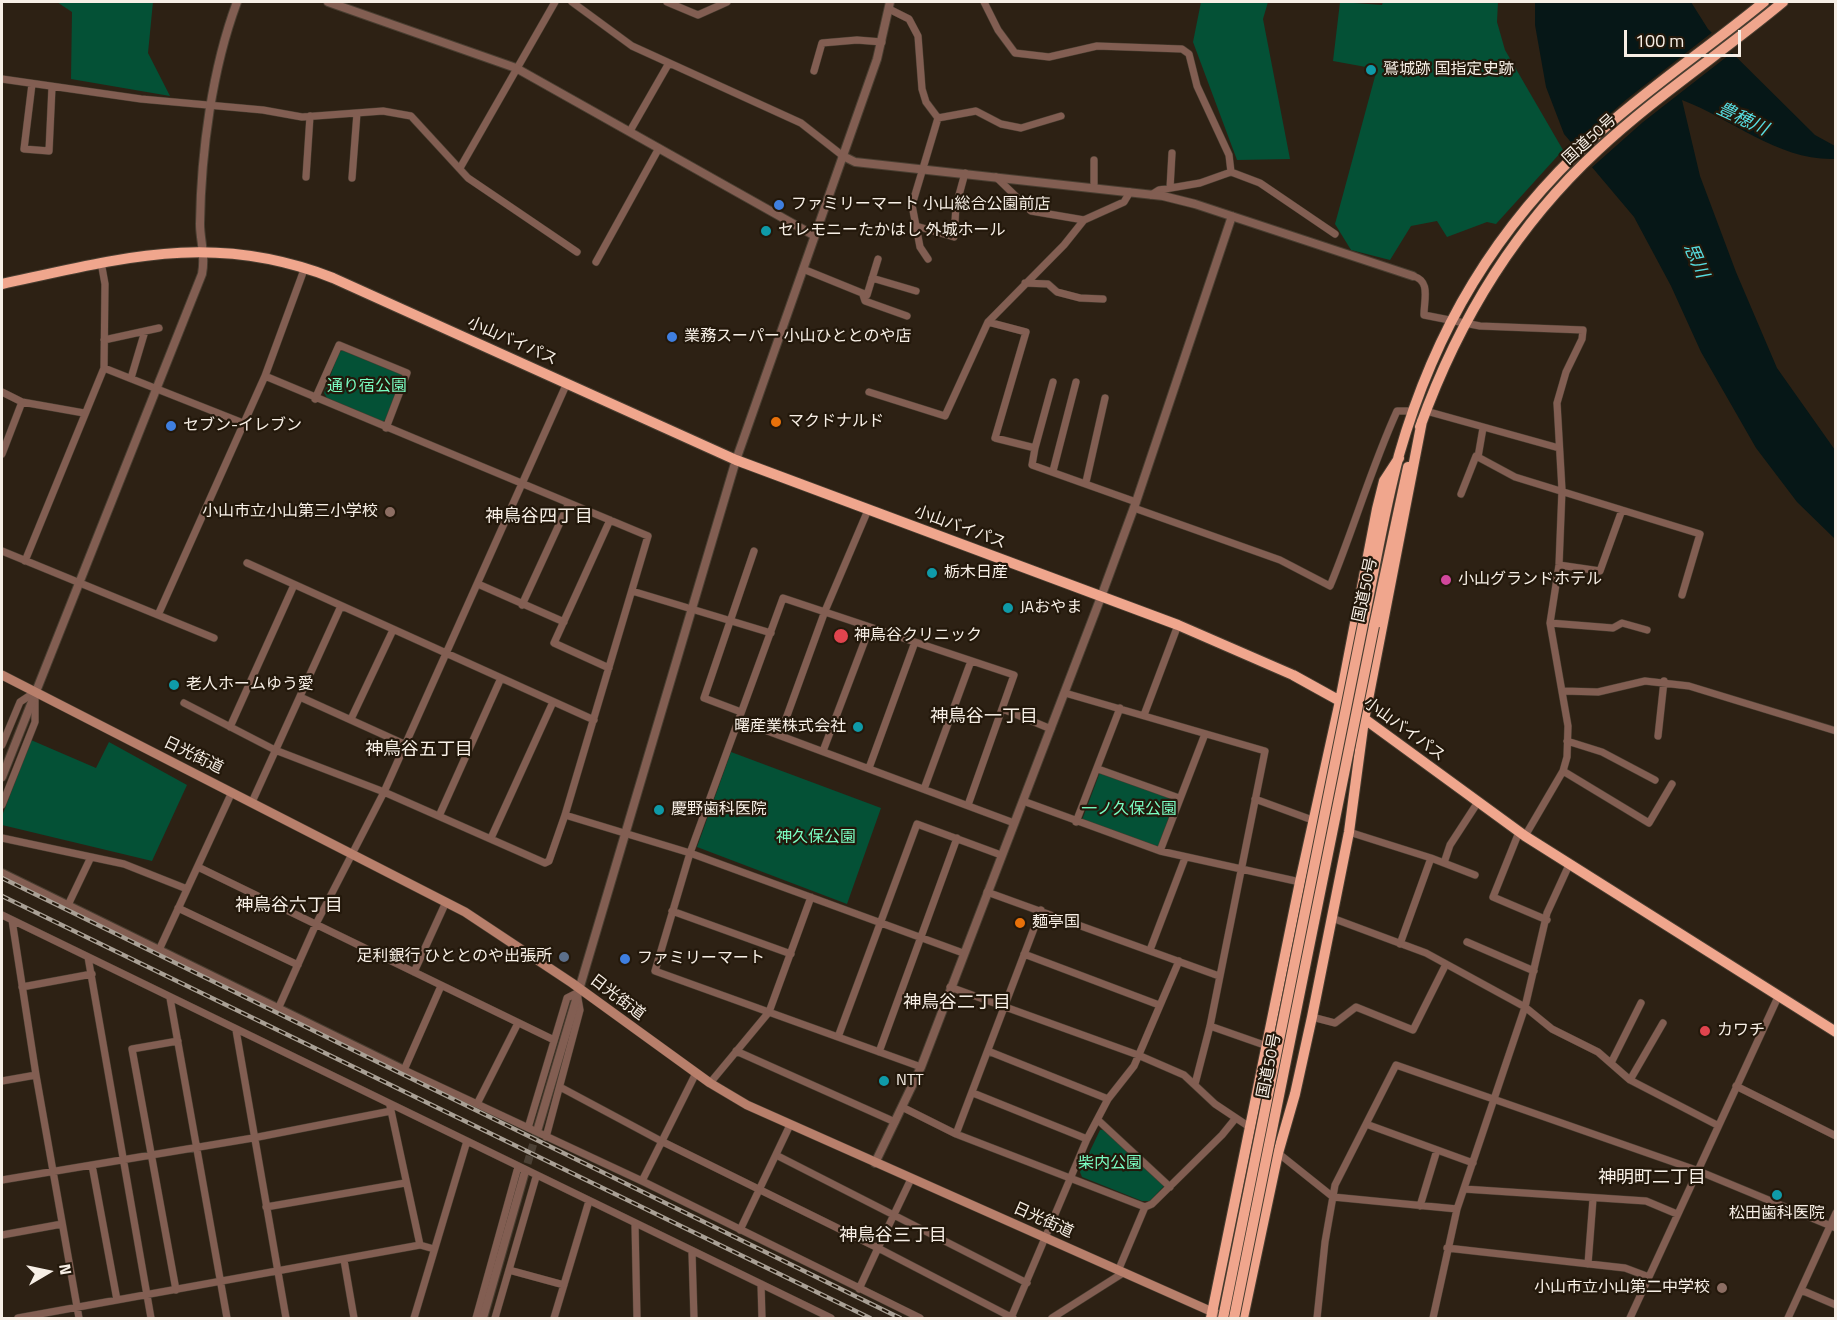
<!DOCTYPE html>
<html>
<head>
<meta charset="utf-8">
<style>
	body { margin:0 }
	#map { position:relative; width:1837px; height:1320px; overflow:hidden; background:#2d2114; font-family:"Titillium Web",sans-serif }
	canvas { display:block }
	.frame { position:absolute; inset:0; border:3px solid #f7efe6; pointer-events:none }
	.north { position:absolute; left:18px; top:1242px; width:60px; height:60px; -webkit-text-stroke:4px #23180b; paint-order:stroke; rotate:81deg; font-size:16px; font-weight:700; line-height:24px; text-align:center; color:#f7efe6 }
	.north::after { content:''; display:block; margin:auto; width:21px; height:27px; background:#f7efe6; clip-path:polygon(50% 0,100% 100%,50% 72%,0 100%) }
	.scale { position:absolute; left:1624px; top:30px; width:117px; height:27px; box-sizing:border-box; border:3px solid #f7efe6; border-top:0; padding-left:8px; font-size:18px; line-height:21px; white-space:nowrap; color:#f7efe6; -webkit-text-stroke:4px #23180b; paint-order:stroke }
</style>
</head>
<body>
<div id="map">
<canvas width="1837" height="1320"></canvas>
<div class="frame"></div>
<div class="north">N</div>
<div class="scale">100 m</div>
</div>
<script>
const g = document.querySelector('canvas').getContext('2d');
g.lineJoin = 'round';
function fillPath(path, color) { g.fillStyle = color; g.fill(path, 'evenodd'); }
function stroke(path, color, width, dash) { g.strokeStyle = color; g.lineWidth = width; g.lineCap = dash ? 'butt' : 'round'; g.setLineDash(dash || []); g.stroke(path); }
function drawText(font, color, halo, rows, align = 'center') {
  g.font = font + ' "Titillium Web","Noto Sans JP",sans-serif'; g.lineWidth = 4.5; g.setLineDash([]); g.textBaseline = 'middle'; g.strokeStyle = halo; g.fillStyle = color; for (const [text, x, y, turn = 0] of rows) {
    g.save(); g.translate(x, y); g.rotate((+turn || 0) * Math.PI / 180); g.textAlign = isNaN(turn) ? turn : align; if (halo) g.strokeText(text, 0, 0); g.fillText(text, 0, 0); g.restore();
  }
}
fillPath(new Path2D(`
	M57 2H153L148 53 170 96 71 79 72 12Z
	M1201 2H1268L1263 19 1290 159 1237 160 1193 42Z
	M1340 2 1382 5 1383 2H1498L1497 22 1505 50 1563 150 1496 224 1487 222 1447 237 1437 221 1411 226 1390 260 1351 250 1335 224 1377 69 1333 61Z
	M344 350 401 373 404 377 388 418 382 422 327 398 324 393 339 352Z
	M31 740 96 768 109 742 187 785 152 861 2 825V816Z
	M731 752 881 808 847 904 697 847Z
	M1100 772 1175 800 1158 848 1082 820Z
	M1106 1129 1164 1186 1150 1201H1142L1082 1177 1080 1172 1100 1130Z`), '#045136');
fillPath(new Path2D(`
	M1535 2H1691L1708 29 1815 135 1835 146V159C1779 161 1732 119 1682 100L1700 176 1736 272 1777 368 1835 450V539L1797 502 1756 448 1701 352 1671 286 1634 217 1564 134 1546 87 1535 25Z`), '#061717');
fillPath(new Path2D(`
	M1714 31 1734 51 1643 122 1590 169 1572 147 1627 99Z`), '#2d2114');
stroke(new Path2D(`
	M524 1175 538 1128`), '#4b4034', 8, [8, 4]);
const minor = new Path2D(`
	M572 2 632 46 801 123 843 156
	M667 2 698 15 727 2
	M984 2 998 30 1015 53 1049 57 1097 46 1182 49 1189 54 1197 86 1229 155 1231 172
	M889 9 909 19 918 36 922 89 926 102 938 118 912 205 920 247 928 259
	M814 71 822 43 857 40 882 42
	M2 79 141 99 263 110 302 117 383 111 411 116 468 178 577 252
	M32 84 24 149 49 151 52 87
	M938 118 976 111 1001 124 1021 128 1061 116
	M630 131 669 63
	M460 168 555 2
	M306 177 310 116
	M996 177 1031 211 1084 220
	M352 178 357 113
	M1094 188V160
	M1170 188 1172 153
	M1151 195 1159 190 1200 183 1231 172 1260 183 1335 234
	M916 226 954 237 956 206 965 173
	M596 262 659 148
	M803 269 867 295 878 259
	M1413 276C1431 281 1424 299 1424 315L1480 326 1583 330 1582 339 1566 372 1557 403 1562 490 1559 565 1550 623 1568 726 1567 757 1563 771 1525 836
	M872 278 916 291
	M1025 283 1048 284 1057 292 1080 298 1103 299
	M863 295 865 301 907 316
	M988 322 1026 332 995 438 1035 448 1032 465 1136 502
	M104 340 159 328
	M104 368 243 423
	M131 378 145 331
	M2 392 22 402 84 413
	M869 392 945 416 988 322 1064 245 1084 220 1124 202 1130 192
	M315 399 339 345 407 373 386 428
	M1426 411 1559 448
	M1035 448 1053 382
	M2 454 22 402
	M1478 457 1483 428
	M1053 471 1076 382
	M1086 482 1105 398
	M1461 494 1476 456 1515 477 1700 534 1682 595
	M1134 508 1280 560 1330 586C1354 528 1371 468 1397 411H1413
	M2 551 214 638
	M25 561 104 368 105 284 101 262
	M247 563 594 720
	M1559 565 1600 571 1622 510
	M478 584 564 622
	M632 591 771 633
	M522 605 569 503
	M158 615 265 376 305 267
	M1550 623 1613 628 1622 623 1647 630
	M609 668 554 643 610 520
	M1564 691 1598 692 1645 681 1689 686 1836 731
	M1065 693 1265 751 1210 1026 1195 1084
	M300 697 404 744
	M184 703 275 750 384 792 545 863 549 861 565 815 648 536 265 376
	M1003 709 1051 729
	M741 712 704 698 754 551
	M1144 715 1178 625
	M351 719 393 630
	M738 720 1014 823
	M230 727 294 585
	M780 735 825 611 868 510
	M1658 736 1664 681
	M1567 741 1602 752 1655 780
	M2 745 20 702 35 692
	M823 751 870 627
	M869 768 915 642
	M1098 769 1179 798
	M1563 771 1649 823 1672 784
	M924 789 971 661
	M1255 799 1315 821
	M1023 801 1160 851 1300 882
	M252 802 341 606
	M2 805 35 722V698
	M565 815 690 853 963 953
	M439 816 501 678
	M1076 822 1120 708
	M1349 832 1431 858 1400 944
	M1519 832 1493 897 1547 920
	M2 838 124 864 187 889
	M491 838 553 702
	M1160 851 1205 734
	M1431 858 1475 875
	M1444 863 1450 845 1478 802
	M198 867 554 1040
	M987 892 1219 976
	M68 905 91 857
	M178 908 298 965
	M672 911 791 954
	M2 915 467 1141
	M1332 918 1426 953 1525 1007 1552 1029 1598 1052 1630 1080 1717 1125
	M12 920 36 1075 79 1318
	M1467 942 1534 971
	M159 950 232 792
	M1150 950 1185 858
	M1024 954 1159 1005
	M88 957 151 1318
	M414 972 446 902
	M441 986 404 1070 642 1181 920 1318
	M22 987 92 974
	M950 987 1138 1055 1184 1075 1215 1104 1251 1128
	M170 998 227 1318
	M278 1009 316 924 384 792 567 383
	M1312 1017 1335 1023 1356 1007 1413 1030 1446 964
	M1210 1026 1267 1046
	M236 1030 286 1318
	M838 1037 917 824 1001 855
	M736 1051 895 1122
	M988 1051 1108 1099
	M879 1052 957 838
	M1611 1063 1641 1003
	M921 1067 655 971 690 853 783 598 1014 675 968 805
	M1630 1080 1663 1023
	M2 1081 36 1075
	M710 1083 769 1012 811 897
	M1736 1086 1836 1136
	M560 1087 661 1141 878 1248 911 1179
	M973 1093 1087 1139
	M477 1104 518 1023
	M390 1106 420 1245
	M902 1107 956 1134 1145 1207
	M1099 1121 1170 1187
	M1366 1124 1473 1163
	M528 1128 567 998 577 993 580 1010 546 1137
	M956 1134 1041 910
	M1278 1153 1333 1197 1457 1209
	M776 1155 1027 1283
	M92 1165 117 1300
	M2 1180 253 1138 391 1111
	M642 1181 696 1073
	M1464 1189 1646 1201 1677 1214
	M1420 1206 1437 1150
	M266 1207 405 1183
	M635 1224 637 1318
	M740 1230 790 1125
	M2 1235 62 1224
	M1447 1248 1625 1268 1649 1277
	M692 1253 694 1318
	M344 1260 354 1318
	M1588 1264 1593 1199
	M509 1270 564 1285
	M1118 1271 1145 1207 1152 1204 1222 1135 1235 1119
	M761 1284 762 1318
	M859 1289 878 1248 1013 1318
	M176 1290 132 1049 178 1041
	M1801 1290 1836 1305
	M18 1318 420 1245 434 1249
	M414 1318 467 1141 831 1318
	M476 1318 518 1167
	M495 1318 536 1177
	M554 1318 589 1201
	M1011 1318 1087 1139 1108 1099 1134 1066 1179 961
	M1052 1318 1123 1273
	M1317 1318 1325 1242 1335 1185 1396 1065 1696 1170 1836 1228
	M1433 1318 1457 1209 1525 1007 1547 913 1569 865
	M1630 1318 1778 997
	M1788 1318 1836 1213`);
const tertiary = new Path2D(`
	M328 2 516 68 815 236
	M843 156 855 162 1163 196 1195 204 1413 276
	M2 777 202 274C206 255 200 241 200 224 201 152 212 69 237 2
	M2 873 404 1070
	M538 1128 736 460 877 59 890 2
	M875 1163 921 1067 1101 597 1136 502 1232 216
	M483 1318 524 1175`);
const secondary = new Path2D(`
	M2 675 465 912 572 983 710 1083 747 1105 1217 1314`);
const trunk = new Path2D(`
	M2 284C122 258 213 231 333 278L736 460 1178 625 1293 675 1340 701 1525 836 1836 1032
	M1420 427C1458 321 1516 226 1598 150 1656 96 1723 52 1783 2
	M1363 624C1375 568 1384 511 1399 455 1435 329 1496 227 1593 138 1647 89 1708 48 1764 2
	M1374 626 1408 467
	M1211 1318 1300 882 1340 701 1377 509 1384 481 1399 458
	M1243 1318 1278 1153 1295 1094 1312 1017 1349 832 1364 720 1422 421`);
stroke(minor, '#493e31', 8);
stroke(tertiary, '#493e31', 10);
stroke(secondary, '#493e31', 10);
stroke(trunk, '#493e31', 12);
stroke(minor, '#825e52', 7);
stroke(tertiary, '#825e52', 8);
stroke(secondary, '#b87f6b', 9);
stroke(trunk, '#f0a68d', 10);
const rail = new Path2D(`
	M2 878 900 1318
	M2 896 870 1318`);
stroke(rail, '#a9a095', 4.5);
stroke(rail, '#23180b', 2, [7]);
const trunkBridge = new Path2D(`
	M1223 1318 1363 624
	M1234 1318 1374 626`);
stroke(trunkBridge, '#493e31', 12, []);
stroke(trunkBridge, '#f0a68d', 10);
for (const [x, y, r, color] of [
	[1371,70,6,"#0f9aa8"],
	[779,205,6,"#3f7fe0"],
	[766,231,6,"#0f9aa8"],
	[672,337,6,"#3f7fe0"],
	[776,422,6,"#e8710a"],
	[171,426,6,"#3f7fe0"],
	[390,512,6,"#8d6e63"],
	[932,573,6,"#0f9aa8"],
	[1446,580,6,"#d1479c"],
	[1008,608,6,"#0f9aa8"],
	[841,636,8,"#e0444e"],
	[174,685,6,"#0f9aa8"],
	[858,727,6,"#0f9aa8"],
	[659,810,6,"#0f9aa8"],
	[1020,923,6,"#e8710a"],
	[564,957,6,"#5c6f8a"],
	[625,959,6,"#3f7fe0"],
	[1705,1031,6,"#e0444e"],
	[884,1081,6,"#0f9aa8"],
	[1777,1195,6,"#0f9aa8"],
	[1722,1288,6,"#8d6e63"]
]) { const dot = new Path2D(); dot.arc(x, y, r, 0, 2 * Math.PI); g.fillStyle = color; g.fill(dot); stroke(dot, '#23180b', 2); }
drawText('16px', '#f7efe6', '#23180b', [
	["鷲城跡 国指定史跡",1383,70],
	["ファミリーマート 小山総合公園前店",791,205],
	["セレモニーたかはし 外城ホール",778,231],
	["業務スーパー 小山ひととのや店",684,337],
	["マクドナルド",788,422],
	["セブン-イレブン",183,426],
	["小山市立小山第三小学校",378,512,"right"],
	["栃木日産",944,573],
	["小山グランドホテル",1458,580],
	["JAおやま",1020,608],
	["神鳥谷クリニック",854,636],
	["老人ホームゆう愛",186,685],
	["曙産業株式会社",846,727,"right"],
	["慶野歯科医院",671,810],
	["麺亭国",1032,923],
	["足利銀行 ひととのや出張所",552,957,"right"],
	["ファミリーマート",637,959],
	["カワチ",1717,1031],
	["NTT",896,1081],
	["松田歯科医院",1777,1214,"center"],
	["小山市立小山第二中学校",1710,1288,"right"]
], 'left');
drawText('16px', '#f7efe6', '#23180b', [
	["国道50号",1590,140,-42],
	["小山バイパス",512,342,24],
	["小山バイパス",960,528,20],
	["国道50号",1366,590,-78],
	["小山バイパス",1404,730,36],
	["日光街道",193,756,26],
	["日光街道",617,998,37],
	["国道50号",1270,1066,-79],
	["日光街道",1043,1221,24]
]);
drawText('16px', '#7afdc2', '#23180b', [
	["通り宿公園",367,387],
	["一ノ久保公園",1129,810],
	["神久保公園",816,838],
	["柴内公園",1110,1164]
]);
drawText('italic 18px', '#57dde1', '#23180b', [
	["豊穂川",1742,120,25],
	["思川",1695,261,66]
]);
drawText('18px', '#f7efe6', '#23180b', [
	["神鳥谷四丁目",539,518],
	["神鳥谷一丁目",984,718],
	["神鳥谷五丁目",419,751],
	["神鳥谷六丁目",289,907],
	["神鳥谷二丁目",957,1004],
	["神明町二丁目",1652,1179],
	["神鳥谷三丁目",893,1237]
]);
</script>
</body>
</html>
